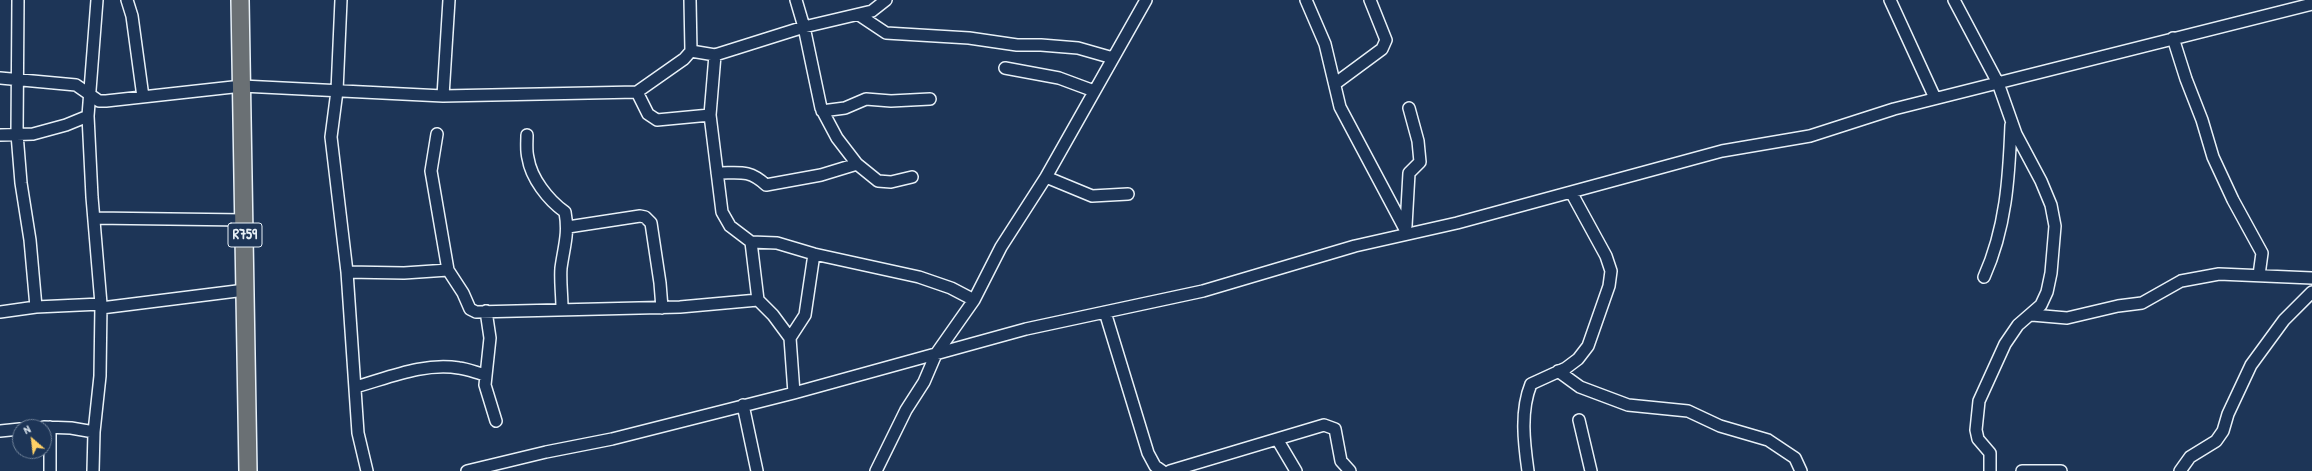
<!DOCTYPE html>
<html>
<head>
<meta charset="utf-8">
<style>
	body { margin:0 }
	#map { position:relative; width:2312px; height:471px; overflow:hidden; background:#1d3557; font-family:"Patrick Hand",sans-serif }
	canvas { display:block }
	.north { position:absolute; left:12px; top:419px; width:40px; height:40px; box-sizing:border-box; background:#1d3557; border:1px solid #6e8097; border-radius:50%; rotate:332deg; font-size:11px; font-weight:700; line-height:16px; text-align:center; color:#e8f1f8 }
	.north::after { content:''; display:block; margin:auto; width:14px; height:18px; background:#ffd166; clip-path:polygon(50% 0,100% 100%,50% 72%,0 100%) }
</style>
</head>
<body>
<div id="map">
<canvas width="2312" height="471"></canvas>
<div class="north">N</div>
</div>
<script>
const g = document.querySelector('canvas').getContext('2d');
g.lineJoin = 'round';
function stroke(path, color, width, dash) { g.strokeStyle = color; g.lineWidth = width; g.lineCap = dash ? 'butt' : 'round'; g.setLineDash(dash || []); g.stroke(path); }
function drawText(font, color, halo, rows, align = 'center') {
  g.font = font + ' "Patrick Hand",sans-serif'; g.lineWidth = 3.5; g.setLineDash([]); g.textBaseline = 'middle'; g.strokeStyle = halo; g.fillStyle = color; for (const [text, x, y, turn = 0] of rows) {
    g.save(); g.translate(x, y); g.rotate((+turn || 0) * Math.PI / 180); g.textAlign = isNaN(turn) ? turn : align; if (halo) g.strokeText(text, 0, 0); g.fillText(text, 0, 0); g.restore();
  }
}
const minor = new Path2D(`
	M18 0 17 134 21 183 30 240 36 307
	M127 0 132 16 143 97
	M341 0 337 91 331 137 347 272 358 433 367 471
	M796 0 804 27 821 108 837 138 857 164 878 181 891 182 912 177
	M1306 0 1325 44 1340 107 1407 233
	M1890 0 1935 98
	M1954 0 1998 83 2016 134 2041 181 2051 205 2055 226 2051 273 2047 292 2041 305 2018 325 2005 344 1979 401 1976 430 1978 439 1990 453V471
	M859 15 886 33 969 38 1017 45H1041L1078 48 1113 58
	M2173 38 2186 79 2202 120 2213 157 2233 200 2262 253 2259 275
	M691 51 715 55 804 27 872 11 886 0
	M715 55 710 115 722 212 730 226 751 242 777 243 814 254 919 277 951 288 974 300
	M1005 68 1059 78 1094 91
	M0 78 76 85 99 101H106L242 86 443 96 637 92 684 59 691 51 690 0
	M1336 83 1382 49 1386 40 1370 0
	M637 92 648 114 657 120 710 115
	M443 96 449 0
	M822 111 845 108 866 99 891 101 930 99
	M437 134 431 171 448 270 463 293 470 309 476 312 680 307 758 300 773 315 790 338 794 393
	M0 135 33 134 66 125 88 116
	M527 135C527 143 526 151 528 158 531 178 548 200 565 212 569 234 564 246 561 268 560 281 562 295 562 308
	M717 173C739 173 749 169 766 185L821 175 857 164
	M1046 177 1092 196 1128 194
	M94 218 244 220
	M1406 226 1409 173 1420 162 1418 141 1409 108
	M568 227 640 216 645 217 651 223 660 283 662 308
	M751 242 758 300
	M347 272 404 273 448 270
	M1984 277C2006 228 2009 178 2011 125
	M101 308 245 290
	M486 311 490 338 485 385 496 421
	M0 312 36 307 101 304
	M1105 312 1148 453 1155 466 1162 471
	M2032 315 2067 318 2118 306 2142 303 2181 281 2219 274 2312 278
	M790 338 805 315 814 254
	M1558 371 1580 387 1628 405 1688 411 1720 426 1768 440 1795 458 1801 471
	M355 387C388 378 424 362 459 368 468 369 477 373 486 375
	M743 405 757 471
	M1579 420 1591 471
	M44 427 71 428 94 432
	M0 431 20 429
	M1277 439 1296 471
	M50 471V427
	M93 471 94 432 100 376 101 304 92 197 88 116 97 0
	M467 471 546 452 612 439 794 393 1026 329 1203 291 1355 246 1457 223 1722 151 1810 136 1894 109 2312 4
	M876 471 906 410 924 382 936 354 974 300 1001 247 1046 177 1146 0
	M1170 471 1324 425 1335 429 1341 461 1350 471
	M1528 471C1524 443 1520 411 1531 384L1566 368 1578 359 1588 346 1609 286 1611 271 1606 256 1571 192
	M2022 471H2061
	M2180 471 2190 457 2216 441 2223 431 2228 414 2251 365 2284 320 2312 292`);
const primary = new Path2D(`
	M240 0 248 471`);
stroke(minor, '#e8f1f8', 14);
stroke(primary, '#e8f1f8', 20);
stroke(minor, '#1d3557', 11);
stroke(primary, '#6a7074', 17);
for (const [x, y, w] of [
	[245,235,34]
]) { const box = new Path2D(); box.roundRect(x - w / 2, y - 12, w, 24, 3); g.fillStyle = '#1d3557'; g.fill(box); stroke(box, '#e8f1f8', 1); }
drawText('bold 14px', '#e8f1f8', null, [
	["R759",245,235]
]);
</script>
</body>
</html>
